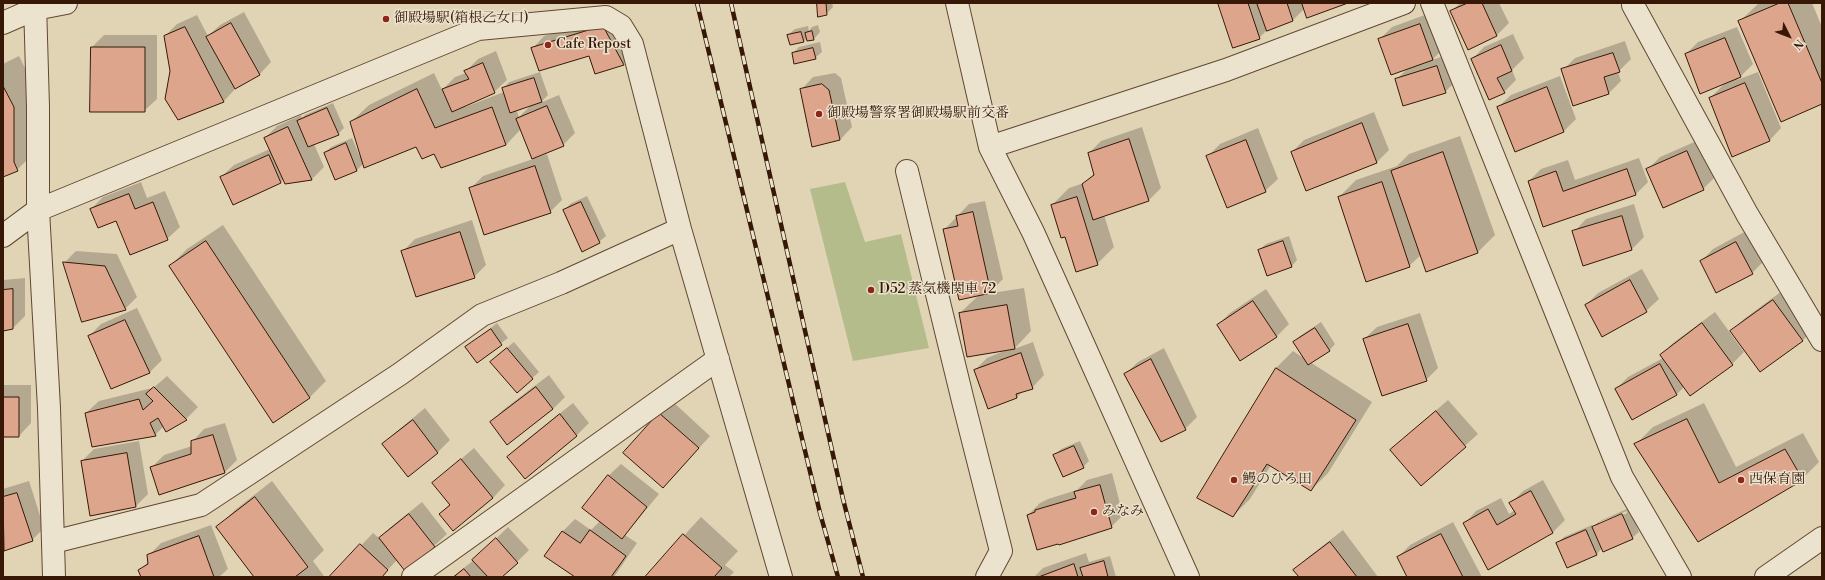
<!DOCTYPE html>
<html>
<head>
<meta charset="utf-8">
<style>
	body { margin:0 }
	#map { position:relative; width:1825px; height:580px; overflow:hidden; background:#e1d4b5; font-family:"Libre Bodoni",serif }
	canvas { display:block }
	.frame { position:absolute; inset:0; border:4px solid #371806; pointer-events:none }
	.north { position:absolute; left:1769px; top:16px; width:40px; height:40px; -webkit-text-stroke:3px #ece3cf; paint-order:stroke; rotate:132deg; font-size:11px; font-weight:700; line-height:16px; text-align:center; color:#371806 }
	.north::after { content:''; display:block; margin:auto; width:14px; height:18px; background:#371806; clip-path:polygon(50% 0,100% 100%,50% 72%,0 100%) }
</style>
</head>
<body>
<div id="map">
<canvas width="1825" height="580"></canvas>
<div class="frame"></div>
<div class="north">N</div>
</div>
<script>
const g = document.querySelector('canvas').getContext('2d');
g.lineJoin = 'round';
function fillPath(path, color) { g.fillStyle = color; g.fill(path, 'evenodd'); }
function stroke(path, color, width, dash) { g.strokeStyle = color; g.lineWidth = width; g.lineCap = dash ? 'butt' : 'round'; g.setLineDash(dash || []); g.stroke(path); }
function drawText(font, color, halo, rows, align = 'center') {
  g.font = font + ' "Libre Bodoni","Noto Serif JP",serif'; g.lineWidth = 3; g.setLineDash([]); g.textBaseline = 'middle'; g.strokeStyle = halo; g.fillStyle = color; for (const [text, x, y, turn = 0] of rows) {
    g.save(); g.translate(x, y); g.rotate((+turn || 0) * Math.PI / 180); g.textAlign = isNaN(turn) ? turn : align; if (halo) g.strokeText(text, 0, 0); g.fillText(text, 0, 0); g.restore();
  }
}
fillPath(new Path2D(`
	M845 182 865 242 901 234 929 348 853 361 810 189Z`), '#b4bc8c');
fillPath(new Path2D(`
	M818 3H832L833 7 826 14Z
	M1219 3H1345L1305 8 1293 20 1268 29 1259 38Z
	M1460 3H1499L1509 23 1497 35 1451 12Z
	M1759 3H1812L1822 27V103L1739 22Z
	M244 12 271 62 259 75 236 88 224 101 179 119 165 36 177 24 197 15 208 36 220 25Z
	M1433 12 1445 47 1432 60 1449 54 1457 80 1445 92 1396 80 1408 68 1380 39 1392 27Z
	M616 15 635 52 623 64 590 55 532 49 544 36Z
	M818 25 820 32 814 39 808 40 807 38 804 41 788 35 795 29 808 26 809 31 812 27Z
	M1737 27 1753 64 1737 80 1758 72 1781 128 1769 141 1710 98 1725 83 1686 54 1698 42Z
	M1513 34 1524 58 1512 70 1516 80 1504 92 1472 59 1484 47Z
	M104 35H157V99L144 111 92 47Z
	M1625 41 1631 59 1618 72 1621 81 1609 93 1563 70 1575 58Z
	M820 42 822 52 815 58 793 53 799 47Z
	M496 51 507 80 494 92 464 105 465 107 504 92 503 89 509 82 540 72 548 95 540 103 559 95 575 133 563 145 534 157 535 158 547 154 562 200 550 212 471 188 483 176 533 159 521 129 506 145 434 153 417 145 364 163 357 170 336 179 325 153 331 147 352 138 360 157H362L351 122 369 105 434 73 442 90 455 77 466 73V71L478 59ZM532 104 519 117 516 109Z
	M19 56 34 86 38 149 17 170 3 176V64Z
	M835 73 841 78 852 127 840 140 801 90 813 77Z
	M1560 76 1576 119 1564 131 1498 107 1511 95Z
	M333 103 344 128 338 134 314 144 324 167 312 179 286 183 284 179 281 182 233 204 221 177 234 165 270 149 265 138 277 126 301 115 302 118 305 115Z
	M1374 112 1389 150 1377 162 1306 190 1292 152 1304 140Z
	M1142 127 1161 188 1149 200 1104 215 1114 247 1097 264 1066 236 1052 205 1069 188 1084 183 1095 173 1089 153 1101 141Z
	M1258 128 1278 179 1265 191 1208 156 1220 144Z
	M1460 136 1495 235 1478 252 1427 270 1421 255 1409 266 1339 197 1356 180 1397 166 1409 154Z
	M1699 140 1715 177 1703 189 1647 170 1660 157Z
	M1639 158 1648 182 1636 194 1544 226 1529 181 1541 169 1568 160 1575 180Z
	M141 182 147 198 165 191 180 227 167 239 91 209 103 197Z
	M587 196 606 236 599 242 564 211 570 204Z
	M985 201 1003 279 990 292 944 230 969 204Z
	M1634 204 1644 237 1632 249 1584 264 1574 232 1586 219Z
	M472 220 486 265 474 277 403 251 415 239Z
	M223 225 326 381 309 398 170 266 187 249Z
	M1748 230 1764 261 1752 273 1701 261 1713 249Z
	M1289 236 1297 260 1291 267 1259 250 1266 244Z
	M76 251 117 254 137 297 125 309 64 263Z
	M1642 269 1659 299 1646 311 1586 305 1598 293Z
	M25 278V316L13 328 3 330V280Z
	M1024 288 1031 331 1014 349 1033 342 1044 375 1032 388 1023 391 1017 397 975 370 987 358 1009 349 960 313 979 295Z
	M1786 288 1815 328 1803 340 1761 371 1732 331 1744 319Z
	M1266 289 1289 324 1277 336 1240 360 1218 325 1230 313Z
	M137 308 162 360 150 372 112 388 89 336 101 324Z
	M1715 312 1744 352 1732 364 1684 387 1677 394 1616 389 1628 377 1663 358 1661 355 1673 343Z
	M1420 313 1438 368 1426 380 1364 339 1377 327Z
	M1321 322 1335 344 1329 351 1310 362 1372 402 1328 473 1311 490 1271 465 1250 499 1233 516 1276 368 1293 351 1305 359 1294 342 1300 336Z
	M497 323 508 338 477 361 467 347Z
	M514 342 539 372 517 392 497 356Z
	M1164 348 1197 417 1185 429 1125 374 1138 362Z
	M549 375 565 397 553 409 491 422 503 410Z
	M167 376 198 407 186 419 167 431 164 426 155 435 86 413 99 401 152 388V389Z
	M3 385H31V423L19 436H3Z
	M1448 400 1478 434 1421 485 1404 438Z
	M672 401 710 436 675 475 660 413Z
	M573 403 589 423 577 435 525 478 508 457 520 445Z
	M1704 403 1736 467 1803 433 1819 462 1802 479 1699 541 1636 444 1653 427Z
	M425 408 450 440 438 452 408 476 384 444 396 432Z
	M225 423 237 460 225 472 152 467 164 455 192 446V442L204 429Z
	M139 441 148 494 136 506 91 515 82 461 94 449Z
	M1080 441 1089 461 1083 467 1054 456 1061 449Z
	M474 448 505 485 493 498 453 530 440 514 450 504 433 483Z
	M621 464 659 494 625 535 637 543 614 577H577L546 555 563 531 575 519 591 530 600 521 608 476Z
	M1112 473 1123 515 1111 527 1028 515 1040 503 1048 499 1077 490 1087 480Z
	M1543 480 1565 520 1553 532 1488 568 1464 524 1476 511 1501 498 1509 514 1515 510 1511 503 1523 491Z
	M29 481 44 528 32 540 4 549 3 545V489Z
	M272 481 324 550 313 561 324 576 323 577H255L218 527 235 510Z
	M422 502 447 534 434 546 405 570 397 560 381 577H331L373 533 379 538 392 526Z
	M1629 508 1639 532 1632 538 1602 548 1596 555 1557 543 1564 537 1592 525 1593 527 1600 521ZM1627 511V513L1599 525V522Z
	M701 517 738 551 725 565 734 572 729 577H646Z
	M1453 522 1482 577H1408L1398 557 1410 545Z
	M211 525 228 569 219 577H142L140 570 149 561 148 556 161 543Z
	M508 527 529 550 517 562 501 577H452L474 560Z
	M1343 530 1378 577H1300L1295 570 1307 558Z
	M1086 553 1089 562 1110 556 1116 577H1034L1043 568Z`), '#0003');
const building = new Path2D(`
	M817 3H826L827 15 818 17Z
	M1218 3H1248L1260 39 1233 48Z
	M1257 3H1287L1293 21 1267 31Z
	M1302 3H1348L1307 18Z
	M1468 3H1482L1497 36 1468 50 1450 11Z
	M1780 3H1788L1822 83V104L1781 122 1738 21Z
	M231 23 260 75 235 89 206 37Z
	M1420 24 1433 60 1391 75 1378 39Z
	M603 26 624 65 595 74 589 56 539 71 531 48Z
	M185 27 224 102 178 120 165 99 170 71 164 36Z
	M812 31 814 40 807 41 805 33Z
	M801 32 804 42 790 45 787 35Z
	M1725 38 1741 77 1700 94 1685 54Z
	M1501 45 1512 71 1497 78 1505 93 1489 100 1471 59Z
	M91 47H145V112H90Z
	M813 48 816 59 794 64 792 53Z
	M1613 53 1620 72 1604 77 1609 94 1573 106 1561 69Z
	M483 63 495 93 452 112 442 89 469 79 464 71Z
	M1437 66 1446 93 1403 106 1395 79Z
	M534 78 542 102 510 113 502 88Z
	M1745 83 1770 141 1732 157 1709 98Z
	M822 84 829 90 840 140 812 147 800 89Z
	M3 86 14 107V162L18 171 3 177Z
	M1547 87 1564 132 1515 152 1497 107Z
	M417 89 435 128 492 107 506 145 441 168 434 154 422 159 416 147 364 168 350 122Z
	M547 106 564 146 532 159 516 119Z
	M327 108 339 135 308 147 297 121Z
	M1362 123 1377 163 1306 191 1291 152Z
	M288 127 312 180 285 184 264 138Z
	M1129 139 1149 201 1093 220 1082 184 1094 175 1088 153Z
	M1246 140 1266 192 1227 208 1206 156Z
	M346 143 357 171 335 180 324 153Z
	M1687 151 1704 190 1663 208 1646 169Z
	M1443 152 1478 253 1426 272 1391 171Z
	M269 155 281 183 233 205 220 177Z
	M535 166 551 213 484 235 469 188Z
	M1627 169 1636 195 1543 227 1528 181 1556 171 1563 191Z
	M1382 182 1410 267 1366 282 1338 197Z
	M129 194 135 209 153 202 168 240 130 255 116 221 98 228 90 209Z
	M1077 197 1098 265 1076 272 1065 237 1061 238 1051 205Z
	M581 202 600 243 582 252 563 210Z
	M973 212 991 293 959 300 943 229 958 226 956 216Z
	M1622 216 1632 250 1583 266 1572 231Z
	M460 232 475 278 416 297 401 251Z
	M206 241 310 398 273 423 169 266Z
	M1283 241 1292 267 1267 276 1258 250Z
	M1736 242 1753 274 1716 293 1700 261Z
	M63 262 105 266 126 310 82 322Z
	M1630 280 1647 312 1602 337 1585 305Z
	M13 289V329L3 331V290Z
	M1773 300 1803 341 1760 372 1730 331Z
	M1253 301 1277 337 1240 361 1217 325Z
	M1007 305 1015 349 967 357 959 313Z
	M125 320 150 373 111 389 88 336Z
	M1702 323 1733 365 1690 396 1660 355Z
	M1408 324 1427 381 1382 396 1363 339Z
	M1315 328 1330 351 1308 365 1293 342Z
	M491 329 502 345 477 363 465 347Z
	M507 348 533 379 517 393 490 362Z
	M1021 353 1033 389 1016 394 1017 398 988 409 974 370Z
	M1151 359 1186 430 1161 442 1124 374Z
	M1660 364 1677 395 1632 420 1615 389Z
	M1276 368 1356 420 1311 491 1267 464 1233 517 1197 498Z
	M154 387 187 420 166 432 158 418 150 423 156 436 92 447 85 413 139 399 143 410 153 401 146 394Z
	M536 387 553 409 507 445 490 422Z
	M3 397H19V437H3Z
	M1436 411 1466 447 1421 486 1390 450Z
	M659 413 699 448 663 488 623 453Z
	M560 414 577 436 525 479 507 457Z
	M1687 419 1719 483 1785 449 1803 480 1698 542 1634 444Z
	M413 420 438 453 408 477 382 444Z
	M213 435 225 473 159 495 150 467 191 454V441Z
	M1074 446 1084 468 1063 477 1053 455Z
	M127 453 136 507 90 516 81 461Z
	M461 459 493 498 453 531 439 514 450 505 432 483Z
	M608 475 647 507 622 539 582 508Z
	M1100 485 1112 528 1059 545 1058 544 1037 550 1027 515 1035 512V510L1076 498 1074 492Z
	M1531 491 1553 533 1488 570 1463 523 1488 509 1497 525 1516 514 1509 503Z
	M17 493 33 541 4 551 3 497Z
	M255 497 308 567 295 577H254L216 527Z
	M409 514 435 547 405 571 379 538Z
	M1622 514 1633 539 1603 552 1592 527Z
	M590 530 626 556 611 577H575L544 556 562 531 580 543Z
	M1586 530 1597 555 1567 568 1556 543Z
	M683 534 722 568 714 577H645Z
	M1441 534 1463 577H1407L1397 557Z
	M199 536 214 577H141L138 570 148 564 147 555Z
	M496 538 518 563 502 577H488L472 560Z
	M1330 542 1357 577H1299L1293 570Z
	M360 544 388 570 382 577H329Z
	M1104 561 1108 577H1083L1080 568Z
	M1074 564 1078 577H1039Z
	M464 569 471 577H454Z`);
fillPath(building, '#dda58c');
stroke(building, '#371806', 1);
const minor = new Path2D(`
	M35 3 38 107V210L49 408 54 577
	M957 3 990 147 1033 232 1188 577
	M1432 3 1622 477 1680 577
	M1633 5 1747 214 1822 340
	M3 23 35 9 66 3
	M990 147 1226 70 1404 3
	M907 171 963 401 1001 551 987 577
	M3 236 38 210 478 29 606 17 621 26 632 44 680 229 781 577
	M53 542 201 505 400 374 482 315 561 283 680 229
	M413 577 718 359
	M1766 577 1822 538`);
stroke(minor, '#624732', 24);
stroke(minor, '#ece3cf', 22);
const rail = new Path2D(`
	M697 3 820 513 838 577
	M731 3 843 499 863 577`);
stroke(rail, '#371806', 4.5);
stroke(rail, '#ece3cf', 3, [9]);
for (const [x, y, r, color] of [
	[386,19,4,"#8f2418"],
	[548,45,4,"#8f2418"],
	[819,114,4,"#8f2418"],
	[871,290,4,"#8f2418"],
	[1234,480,4,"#8f2418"],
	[1741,480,4,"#8f2418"],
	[1094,512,4,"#8f2418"]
]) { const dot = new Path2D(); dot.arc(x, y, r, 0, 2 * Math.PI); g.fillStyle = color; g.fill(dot); stroke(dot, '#ece3cf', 1.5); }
drawText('14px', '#371806', '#ece3cf', [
	["御殿場駅(箱根乙女口)",394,19],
	["Cafe Repost",556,45],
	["御殿場警察署御殿場駅前交番",827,114],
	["D52 蒸気機関車 72",879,290],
	["鰻のひろ田",1242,480],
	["西保育園",1749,480],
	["みなみ",1102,512]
], 'left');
</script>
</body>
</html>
